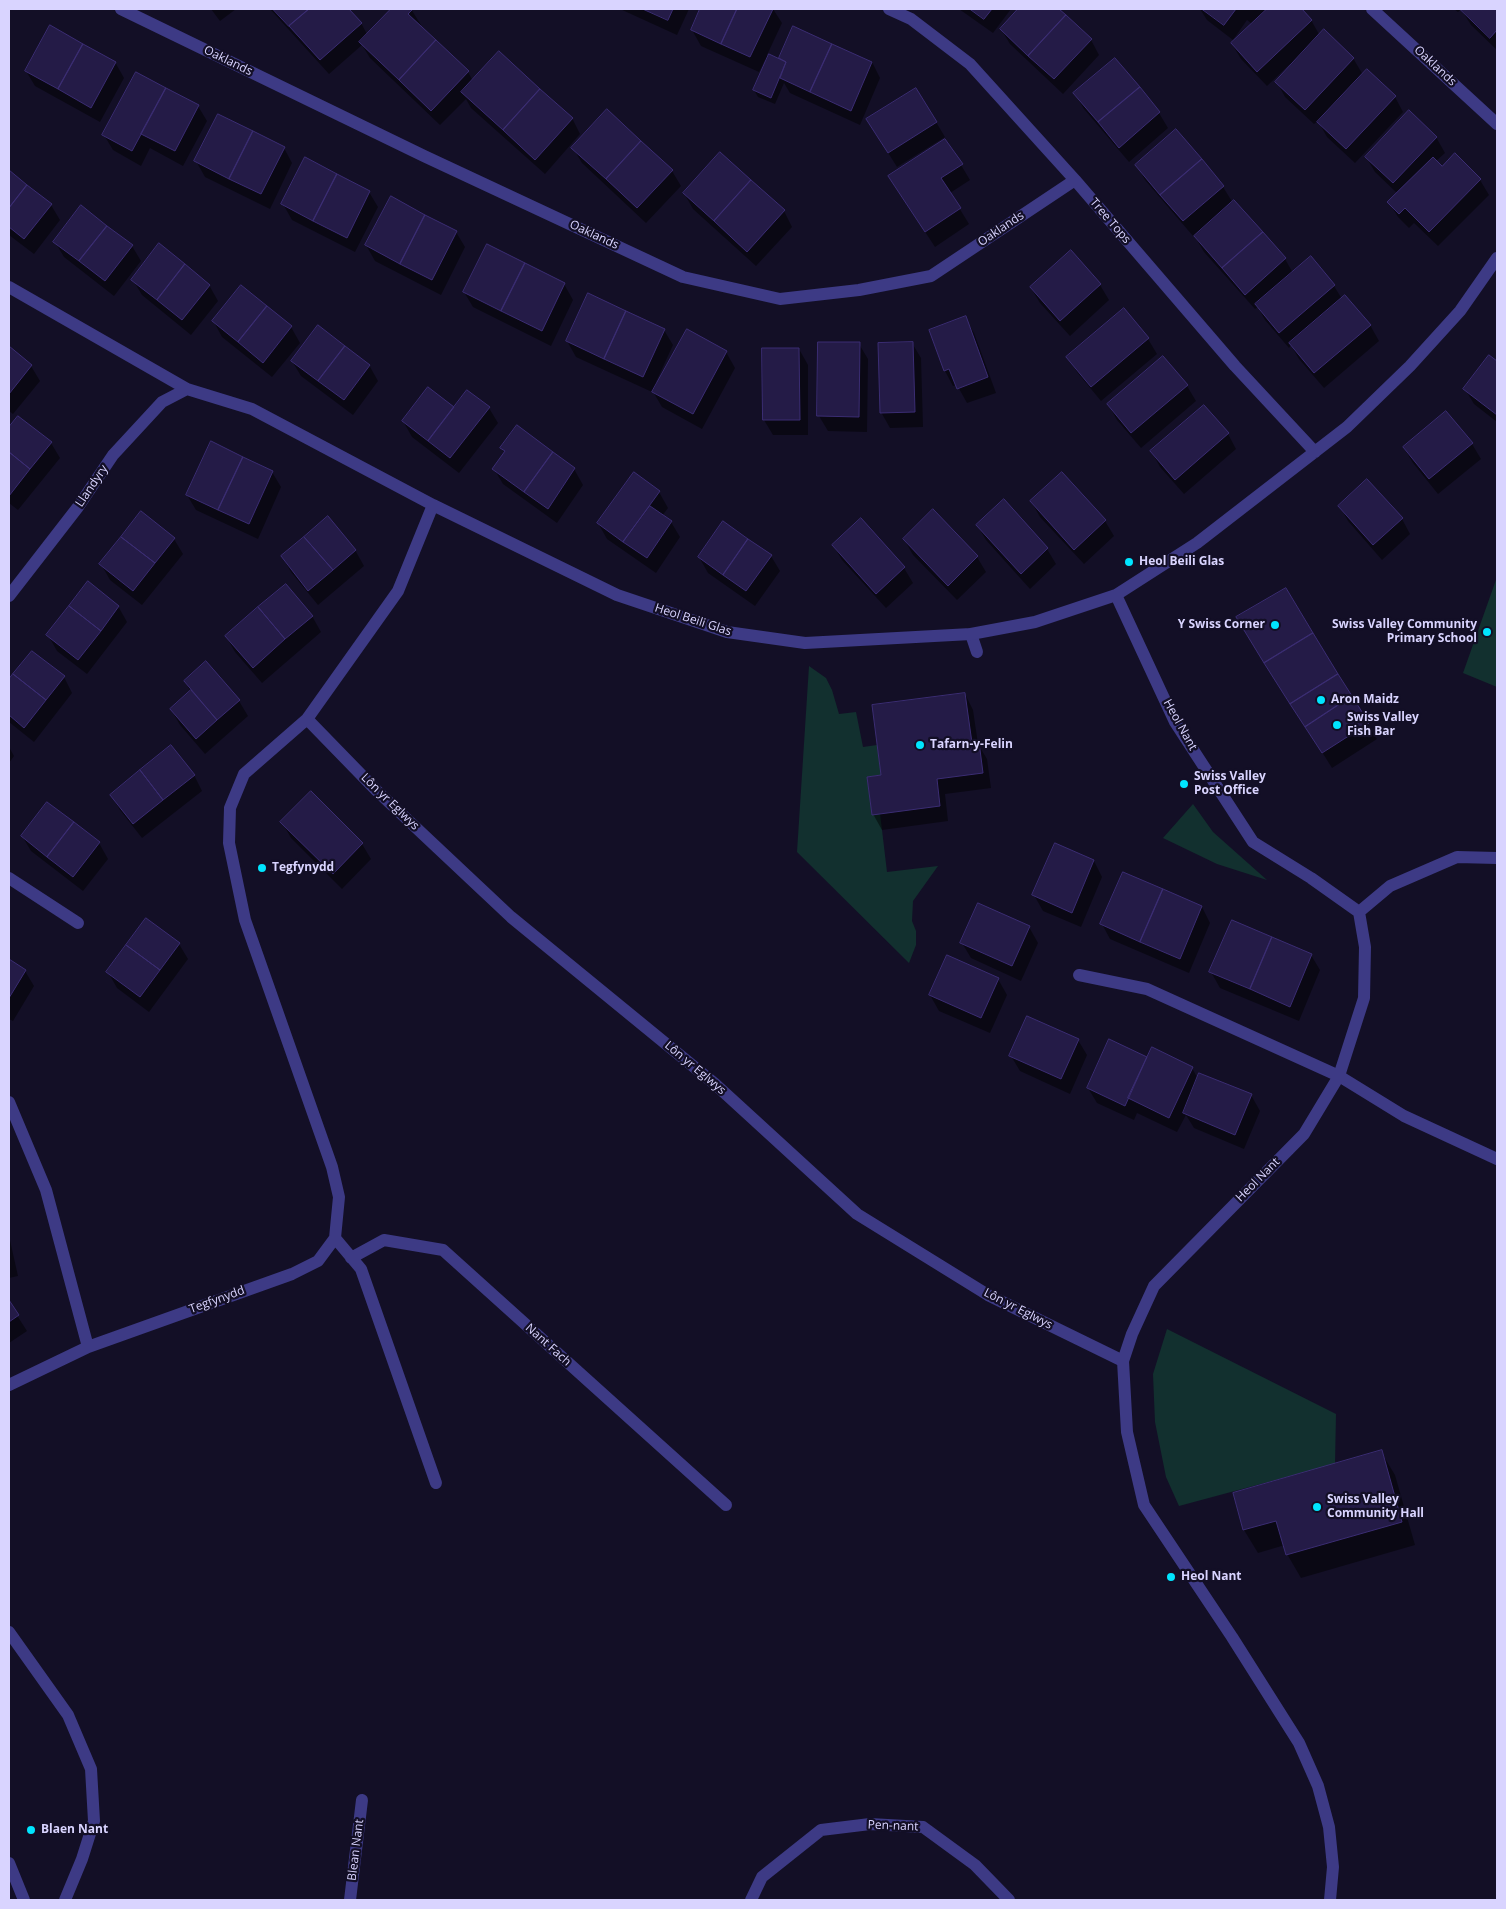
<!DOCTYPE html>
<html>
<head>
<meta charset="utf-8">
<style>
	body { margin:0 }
	#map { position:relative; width:1506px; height:1909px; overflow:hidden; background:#130f26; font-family:"Open Sans",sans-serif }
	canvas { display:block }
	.frame { position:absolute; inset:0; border:10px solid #d9d4ff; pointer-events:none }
</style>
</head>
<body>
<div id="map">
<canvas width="1506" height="1909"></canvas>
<div class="frame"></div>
</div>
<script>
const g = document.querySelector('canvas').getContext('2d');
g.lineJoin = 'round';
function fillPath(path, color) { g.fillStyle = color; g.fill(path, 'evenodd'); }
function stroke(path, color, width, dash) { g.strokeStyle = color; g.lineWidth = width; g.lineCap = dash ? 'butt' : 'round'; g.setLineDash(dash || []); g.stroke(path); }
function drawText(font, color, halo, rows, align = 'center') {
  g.font = font + ' "Open Sans",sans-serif'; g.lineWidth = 4.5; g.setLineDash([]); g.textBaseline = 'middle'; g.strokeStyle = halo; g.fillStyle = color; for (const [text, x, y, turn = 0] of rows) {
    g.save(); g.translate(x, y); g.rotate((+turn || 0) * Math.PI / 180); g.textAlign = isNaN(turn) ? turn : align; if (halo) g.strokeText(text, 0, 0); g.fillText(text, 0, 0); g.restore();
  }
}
fillPath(new Path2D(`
	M1497 577V687L1463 673Z
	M809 666 826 678 832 690 839 714 856 712 863 747 877 745 881 775 867 777 872 814 880 813 887 872 938 866 913 901 912 921 916 931V945L909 963 797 852Z
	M1193 804 1213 832 1267 880 1217 864 1163 838Z
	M1167 1329 1336 1414 1335 1464 1179 1506 1166 1477 1155 1422 1153 1374Z`), '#12302f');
fillPath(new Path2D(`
	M211 9H236L220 21Z
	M270 9H347L361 23 368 36 393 9H411L421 25 419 26 468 72 473 81 572 118 580 134 545 174 471 108 466 99 440 125 370 58 362 45 329 74Z
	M620 9H689L677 35Z
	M702 9H773L782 23 767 55 782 61 781 58 872 62 880 78 860 125 790 93 784 83 775 104 758 97 754 90 767 61 765 60 759 72 701 46 692 30Z
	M959 9H1011L993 33Z
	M1020 9H1058L1091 40 1099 55 1063 94 1010 44 1001 29Z
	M1200 9H1300L1311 20 1320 36 1353 58 1363 75 1395 97 1403 112 1355 163 1327 137 1318 121 1314 124 1285 97 1277 82 1292 65 1290 64 1267 86 1241 59 1232 44 1252 24 1247 20 1233 40 1207 20Z
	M1454 9H1461L1458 12Z
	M1461 9H1497V50L1471 25Z
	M1115 60 1159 113 1168 128 1129 162 1084 109 1075 94Z
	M115 62 124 78 100 122 35 86 26 71Z
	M198 106 207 121 183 166 150 148 141 166 113 150 104 135Z
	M936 122 945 137 897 167 877 135Z
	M1176 131 1223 187 1233 203 1234 202 1285 259 1293 273 1311 258 1334 286 1342 299 1370 325 1379 341 1324 388 1299 359 1291 345 1289 348 1265 320 1258 307 1255 309 1204 252 1194 235 1193 236 1145 180 1137 165Z
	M1436 137 1445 153 1436 161 1442 167 1455 155 1480 180 1489 195 1438 246 1414 223 1409 228 1398 217 1389 202 1398 194 1375 172 1366 157Z
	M284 148 292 163 270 209 205 177 196 161Z
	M573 148 672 171 681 186 646 223 582 163Z
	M961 165 970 180 950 193 969 224 935 247 899 192Z
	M9 172 51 205 60 220 34 254 9 235Z
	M369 192 378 207 355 252 292 220 283 204Z
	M684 193 784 211 792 227 756 266 693 209Z
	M456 232 465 247 441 295 375 261 366 245Z
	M55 242 132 246 141 261 114 296 64 257Z
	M1071 252 1100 285 1109 300 1070 336 1040 303 1031 288Z
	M133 280 209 285 218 301 191 335 142 295Z
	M564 284 573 300 551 346 473 307 464 292Z
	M241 287 291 327 300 343 272 377 222 337 214 322Z
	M965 318 974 333 996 393 967 403 957 385 953 386 945 371Z
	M664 330 673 345 656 382 658 383 726 352 735 368 702 429 662 407 652 390V392L576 357 567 341Z
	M1148 339 1157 354 1101 401 1077 372 1068 357Z
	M912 343 921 358 923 427 890 428 881 412Z
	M859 344 868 359 867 432 828 431 819 416Z
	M9 348 31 366 40 381 13 414 9 411Z
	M799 349 808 365V435H773L764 420Z
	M1490 356 1497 362V422L1474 404 1465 389Z
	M292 361 369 365 378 381 353 415 301 376Z
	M1187 386 1196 401 1141 448 1117 420 1108 404Z
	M428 388 454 408 468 391 489 408 498 423 459 473 412 437 403 421Z
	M18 417 51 443 60 458 18 510 9 503V429Z
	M517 427 574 469 583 485 557 523 503 484 494 469 505 453 502 448Z
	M1228 434 1236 449 1184 494 1160 467 1152 452Z
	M1472 444 1481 459 1438 494 1413 463 1404 448Z
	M272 472 281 487 258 539 196 510 187 495Z
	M1062 474 1105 521 1114 536 1084 564 1040 517 1031 501Z
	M659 492 668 508 662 516 671 522 680 537 656 573 607 539 598 523Z
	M1004 501 1047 549 1056 564 1030 589 986 540 977 525Z
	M1340 506 1402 519 1410 534 1382 560 1348 521Z
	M933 511 977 557 986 572 957 600 913 555 904 539Z
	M861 520 904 568 913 583 886 608 842 560 833 545Z
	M174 539 183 554 142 605 110 580 101 564Z
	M355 550 364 566 318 605 291 572 282 556Z
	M771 556 780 571 755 606 708 573 699 557Z
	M1285 590 1377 739 1332 768 1247 632Z
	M118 606 127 622 87 674 57 651 48 635Z
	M312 616 321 632 262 683 235 652 226 636Z
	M32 653 64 677 72 693 34 742 9 722V682Z
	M206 663 239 701 248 716 205 754 180 725 171 709 191 692 185 681Z
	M965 694 973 710 978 744 987 759 991 788 945 794 948 821 882 830 873 814 882 776Z
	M9 747 14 756 9 763Z
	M194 775 202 791 142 838 120 810 111 795Z
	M282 822 362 844 371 859 342 889 291 838Z
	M22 836 99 843 108 859 83 891 31 851Z
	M1055 845 1094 861 1102 877 1081 927 1043 911 1034 895Z
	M1123 874 1202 907 1210 923 1189 973 1110 939 1102 924Z
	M1029 927 1038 943 1021 981 971 958 962 943Z
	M179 944 188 959 149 1012 117 988 108 972Z
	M1311 955 1320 970 1299 1021 1220 988 1211 972Z
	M9 961 25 971 34 986 13 1021 9 1019Z
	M998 979 1007 995 990 1033 939 1011 930 995Z
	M1078 1040 1087 1055 1070 1094 1020 1071 1011 1056Z
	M1110 1041 1148 1058 1192 1068 1198 1079 1251 1095 1260 1111 1244 1149 1194 1128 1186 1115 1177 1132 1137 1113 1134 1120 1097 1103 1088 1088Z
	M9 1236 18 1276 9 1278Z
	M9 1303 27 1331 9 1343Z
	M1381 1452 1395 1475 1415 1545 1301 1578 1287 1554 1285 1545 1258 1553 1244 1530 1234 1494Z`), '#0007');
const building = new Path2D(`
	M273 9H309L289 26Z
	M309 9H349L362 23 320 60 289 26Z
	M391 9H413L408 14 436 40 399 80 359 42Z
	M643 9H673L668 20Z
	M700 9H737L721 44 691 30Z
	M737 9H773L750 57 721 44Z
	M970 9H992L984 19Z
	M1018 9H1059L1066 15 1028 56 1000 29Z
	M1202 9H1236L1224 25Z
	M1267 9H1302L1312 20 1257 72 1231 43Z
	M1460 9H1497V30L1490 38Z
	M1066 15 1092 39 1054 79 1028 56Z
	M50 25 83 44 58 89 25 71Z
	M793 26 832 44 810 92 780 78 786 62 779 58Z
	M1324 29 1354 58 1305 110 1275 82Z
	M436 40 469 71 431 111 399 80Z
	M83 44 116 62 91 108 58 89Z
	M832 44 872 62 851 111 810 92Z
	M499 51 540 89 503 130 461 92Z
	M769 54 786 62 771 98 753 90Z
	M1115 58 1140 87 1098 122 1073 93Z
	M1367 69 1396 96 1346 149 1317 122Z
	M136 72 166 88 132 151 102 135Z
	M1140 87 1160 112 1119 148 1098 122Z
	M166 88 199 105 175 151 141 134Z
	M916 88 937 122 888 153 866 119Z
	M540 89 573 118 535 160 503 130Z
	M607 109 641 141 606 179 571 148Z
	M1409 110 1437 137 1393 183 1365 157Z
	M218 114 253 131 229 179 194 161Z
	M1176 129 1202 159 1160 195 1135 165Z
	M253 131 285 147 261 194 229 179Z
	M945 139 963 164 941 178 961 208 925 232 888 176Z
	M641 141 673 170 637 208 606 179Z
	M720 152 751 180 714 221 683 193Z
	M1455 153 1481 179 1429 232 1405 208 1399 214 1387 202 1433 157 1442 166Z
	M305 157 337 174 313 221 281 204Z
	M1202 159 1224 186 1183 221 1160 195Z
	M9 170 27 185 9 208Z
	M337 174 370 191 347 238 313 221Z
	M751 180 785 210 747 252 714 221Z
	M27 185 52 204 24 239 9 227V208Z
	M391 196 425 215 400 264 365 245Z
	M1234 200 1263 232 1222 268 1194 236Z
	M81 205 107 226 79 261 53 242Z
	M425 215 457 231 432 280 400 264Z
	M107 226 133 245 105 281 79 261Z
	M1263 232 1286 258 1245 295 1222 268Z
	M159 243 185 264 157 300 131 280Z
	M487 244 525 263 501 311 463 292Z
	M1071 250 1101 284 1060 321 1030 287Z
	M1311 256 1335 285 1279 333 1255 304Z
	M525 263 565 283 542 331 501 311Z
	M185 264 210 285 182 320 157 300Z
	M241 285 267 306 238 342 212 321Z
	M588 293 626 311 604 359 566 341Z
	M1345 295 1371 325 1314 373 1289 343Z
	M267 306 292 326 263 363 238 342Z
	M1124 308 1149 338 1091 387 1066 357Z
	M626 311 665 329 643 377 604 359Z
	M966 316 988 377 957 389 949 369 944 371 929 330Z
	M318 325 345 346 318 381 291 361Z
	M687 329 727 351 693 414 652 392Z
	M818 342H860L859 417 817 416Z
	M913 342 915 412 880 413 878 343Z
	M9 346 32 365 9 394Z
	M345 346 370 365 344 400 318 381Z
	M762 348H799L800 420H763Z
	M1489 355 1497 361V415L1463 389Z
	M1163 356 1188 385 1131 433 1107 404Z
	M428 387 454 407 428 441 402 421Z
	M467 390 490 407 450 458 428 441Z
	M1204 405 1229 433 1175 480 1150 451Z
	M1446 411 1473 443 1429 479 1403 447Z
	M18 416 52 442 30 469 9 452V427Z
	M517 425 553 452 524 492 492 469 505 451 500 448Z
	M211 441 243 457 218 510 186 495Z
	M9 452 30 469 9 496Z
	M553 452 575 468 548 509 524 492Z
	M243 457 273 471 249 524 218 510Z
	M634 472 660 491 623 542 597 523Z
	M1062 472 1106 520 1074 550 1030 501Z
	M1367 479 1403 518 1373 545 1338 506Z
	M1004 499 1048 548 1021 574 976 525Z
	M650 506 672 521 647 558 623 542Z
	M933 509 978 556 948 586 903 539Z
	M141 511 175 538 155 563 121 537Z
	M328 516 356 550 333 570 304 537Z
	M861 518 905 567 876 594 832 545Z
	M723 521 748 539 723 575 698 557Z
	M121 537 155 563 133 591 99 564Z
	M304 537 333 570 308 591 281 556Z
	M748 539 772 555 746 591 723 575Z
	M88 581 119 606 101 631 69 606Z
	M286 584 313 616 285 639 258 607Z
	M1286 588 1313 633 1264 663 1236 617Z
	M69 606 101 631 78 660 46 635Z
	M258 607 285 639 253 668 225 636Z
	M1313 633 1338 674 1290 704 1264 663Z
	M32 651 65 676 46 700 13 674Z
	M206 661 240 700 217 720 184 681Z
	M13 674 46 700 24 728 9 715V679Z
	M1338 674 1352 696 1305 727 1290 704Z
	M191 690 217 720 196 739 170 709Z
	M965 693 972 743 979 742 983 773 937 779 940 806 872 815 867 777 881 775 872 705Z
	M1352 696 1369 723 1322 753 1305 727Z
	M171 745 195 775 163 800 140 770Z
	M140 770 163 800 133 824 110 795Z
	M311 791 363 843 333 874 280 822Z
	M47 802 74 822 47 857 21 836Z
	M74 822 100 842 73 877 47 857Z
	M1055 843 1094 860 1072 913 1032 895Z
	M1123 872 1163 889 1140 942 1100 924Z
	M1163 889 1202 906 1180 959 1140 942Z
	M978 903 1030 926 1012 966 960 943Z
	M146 918 180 943 160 970 126 945Z
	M1232 920 1272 937 1250 989 1209 972Z
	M1272 937 1312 954 1290 1007 1250 989Z
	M126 945 160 970 140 997 106 972Z
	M947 955 999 978 981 1018 929 995Z
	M9 959 26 970 9 998Z
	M1027 1016 1079 1039 1061 1079 1009 1056Z
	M1109 1039 1147 1057 1125 1106 1087 1088Z
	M1152 1047 1193 1067 1169 1118 1128 1098Z
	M1199 1073 1252 1094 1235 1135 1183 1113Z
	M9 1300 19 1315 9 1322Z
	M1382 1450 1402 1522 1286 1555 1276 1521 1243 1530 1233 1493Z`);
fillPath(building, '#241b47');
stroke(building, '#3b2d73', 1);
stroke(new Path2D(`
	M971 634 977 652`), '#3d3a85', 12);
stroke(new Path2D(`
	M121 9 424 156 683 277 780 299 859 290 931 276 1075 180
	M889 9 911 19 970 64 1075 180 1235 366 1315 452
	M1372 9 1497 124
	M9 287 187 389
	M1116 595 1175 722 1253 842 1311 878 1359 912 1365 947 1364 998 1339 1076 1304 1134 1154 1286 1132 1334 1123 1361 1127 1432 1144 1505 1232 1637 1299 1743 1318 1786 1329 1827 1333 1867 1330 1900
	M9 596 78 507 113 455 162 402 187 389 252 409 433 505 617 595 727 632 805 643 971 634 1035 622 1116 595 1197 543 1347 427 1410 366 1460 311 1497 258
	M307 719 377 791 511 917 715 1084 857 1214 988 1295 1123 1361
	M9 878 78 923
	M1359 912 1390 886 1457 857 1497 858
	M1079 975 1147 989 1339 1076 1404 1116 1497 1159
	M9 1102 46 1190 88 1347
	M335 1238 361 1269 436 1483
	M351 1258 384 1240 443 1250 726 1505
	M9 1385 88 1347 292 1274 318 1261 335 1238 339 1197 332 1167 245 920 229 843 230 808 244 774 307 719 398 591 433 505
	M9 1632 68 1715 91 1769 94 1821 82 1859 65 1900
	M9 1863 24 1900
	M350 1900 362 1800
	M751 1900 762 1877 821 1830 870 1824 923 1827 975 1865 1009 1900`), '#3d3a85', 12);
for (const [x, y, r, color] of [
	[1129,562,5,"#00e5ff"],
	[1275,625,5,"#00e5ff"],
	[1487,632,5,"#00e5ff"],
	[1321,700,5,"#00e5ff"],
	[1337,725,5,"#00e5ff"],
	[920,745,5,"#00e5ff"],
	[1184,784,5,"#00e5ff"],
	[262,868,5,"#00e5ff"],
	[1317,1507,5,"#00e5ff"],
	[1171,1577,5,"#00e5ff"],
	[31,1830,5,"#00e5ff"]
]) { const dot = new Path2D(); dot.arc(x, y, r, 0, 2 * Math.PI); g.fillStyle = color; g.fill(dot); stroke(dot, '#130f26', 2); }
drawText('12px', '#d9d4ff', '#130f26', [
	["Oaklands",228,61,26],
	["Oaklands",1435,66,43],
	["Tree Tops",1110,221,49],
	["Oaklands",1001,229,-34],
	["Oaklands",594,235,25],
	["Llandyry",92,486,-56],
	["Heol Beili Glas",693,620,18],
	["Heol Nant",1180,725,61],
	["Lôn yr Eglwys",390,802,44],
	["Lôn yr Eglwys",695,1068,40],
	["Heol Nant",1258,1180,-45],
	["Tegfynydd",217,1300,-20],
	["Lôn yr Eglwys",1018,1309,27],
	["Nant Fach",548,1345,42],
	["Pen-nant",893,1826,2],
	["Blean Nant",356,1850,-83]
]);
drawText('bold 12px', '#d9d4ff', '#130f26', [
	["Heol Beili Glas",1139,562],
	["Y Swiss Corner",1265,625,"right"],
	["Swiss Valley Community",1477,625,"right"],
	["Primary School",1477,639,"right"],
	["Aron Maidz",1331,700],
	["Swiss Valley",1347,718],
	["Fish Bar",1347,732],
	["Tafarn-y-Felin",930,745],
	["Swiss Valley",1194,777],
	["Post Office",1194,791],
	["Tegfynydd",272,868],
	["Swiss Valley",1327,1500],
	["Community Hall",1327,1514],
	["Heol Nant",1181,1577],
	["Blaen Nant",41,1830]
], 'left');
</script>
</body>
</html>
